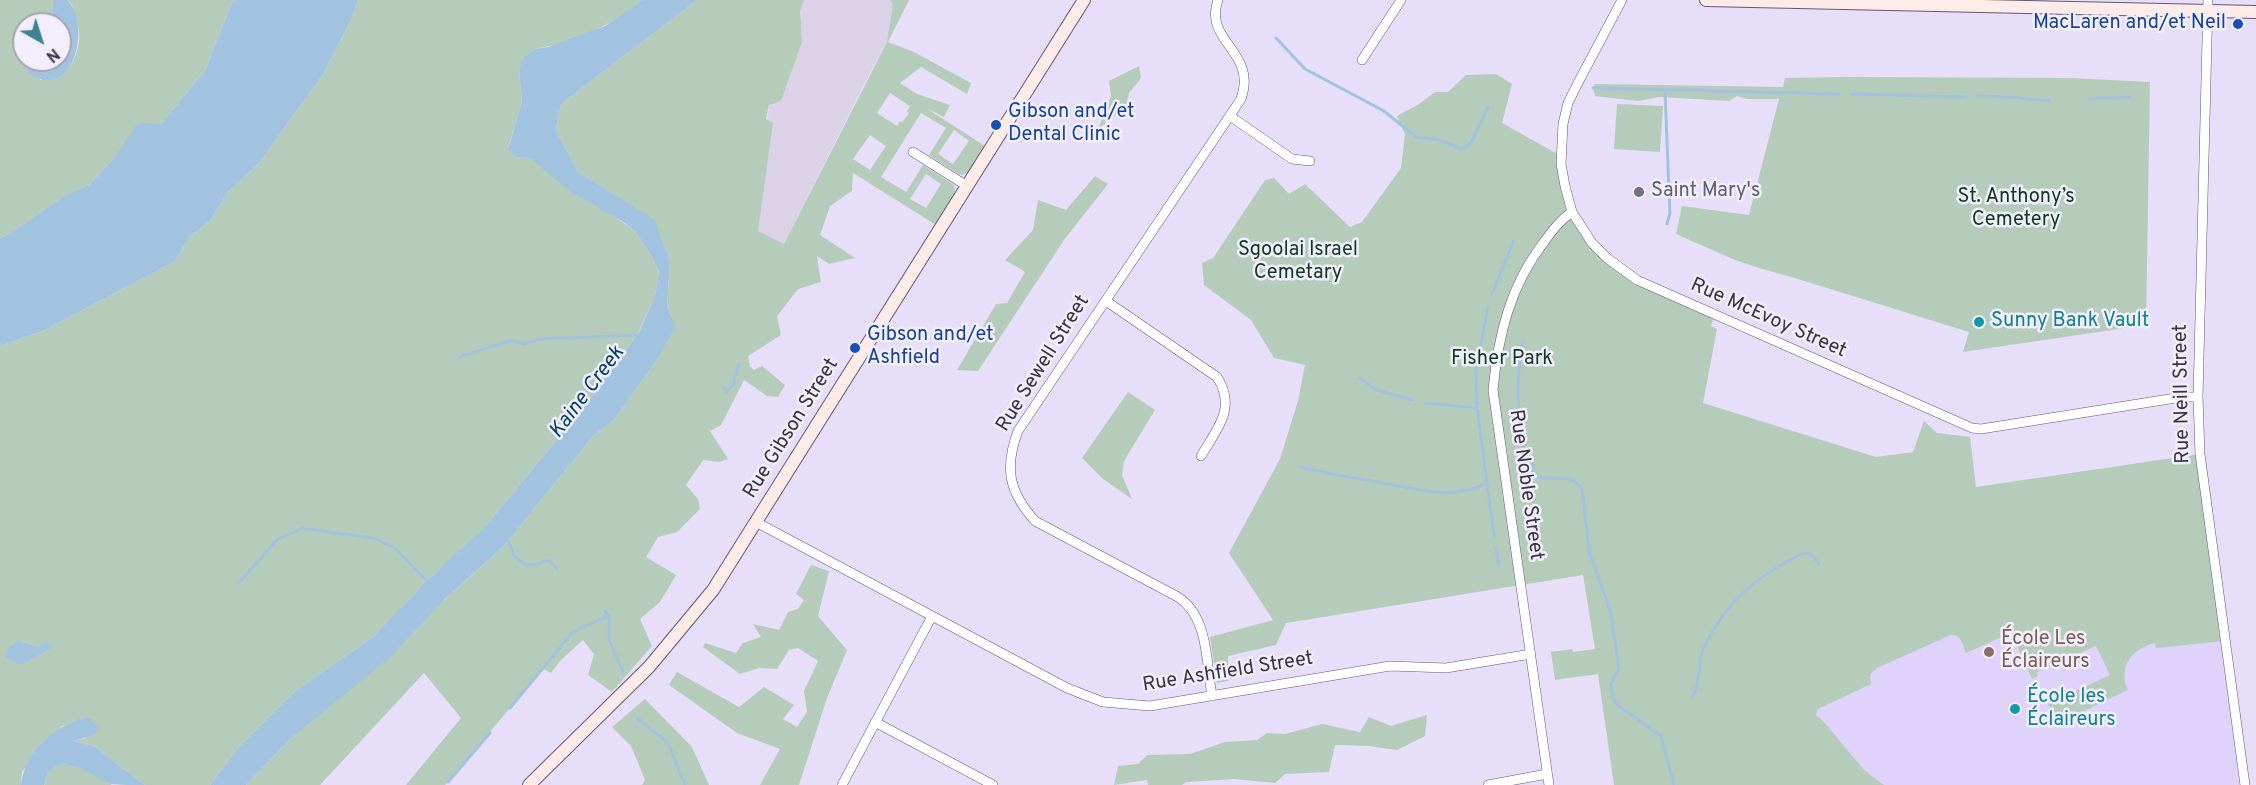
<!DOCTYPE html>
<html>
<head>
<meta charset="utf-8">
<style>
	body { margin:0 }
	#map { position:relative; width:2256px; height:785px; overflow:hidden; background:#e7defa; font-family:Overpass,sans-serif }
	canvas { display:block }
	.north { position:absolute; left:12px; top:12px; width:60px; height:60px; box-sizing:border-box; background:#f2eefc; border:2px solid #a8a4b1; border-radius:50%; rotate:141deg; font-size:16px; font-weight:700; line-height:24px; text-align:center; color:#383441 }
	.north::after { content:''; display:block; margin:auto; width:21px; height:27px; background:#3e838f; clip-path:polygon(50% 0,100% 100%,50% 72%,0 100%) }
</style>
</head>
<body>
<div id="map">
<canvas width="2256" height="785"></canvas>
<div class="north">N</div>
</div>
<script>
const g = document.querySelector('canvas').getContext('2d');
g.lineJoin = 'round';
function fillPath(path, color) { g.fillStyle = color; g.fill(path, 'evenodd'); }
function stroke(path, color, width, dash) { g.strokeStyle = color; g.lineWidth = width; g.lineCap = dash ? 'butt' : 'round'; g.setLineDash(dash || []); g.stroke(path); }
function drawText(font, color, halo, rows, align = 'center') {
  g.font = font + ' Overpass,sans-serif'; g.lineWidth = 5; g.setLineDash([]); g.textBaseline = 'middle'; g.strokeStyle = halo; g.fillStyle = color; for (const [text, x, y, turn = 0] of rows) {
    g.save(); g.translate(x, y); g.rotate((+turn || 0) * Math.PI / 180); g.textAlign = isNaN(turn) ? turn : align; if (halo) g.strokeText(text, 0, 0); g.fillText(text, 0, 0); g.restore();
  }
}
fillPath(new Path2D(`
	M2209 521 2245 785H1703L1711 736Z`), '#dfd2fb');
fillPath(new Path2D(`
	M792 0H909L861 90 784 244 751 231 779 40Z`), '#dcd2e7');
fillPath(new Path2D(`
	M0 0H53L52 24H24V60H32L30 61 40 80C64 80 76 64 79 41 81 31 74 15 72 5L68 0H233L205 71 161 124 113 159 90 184 64 196 9 234 0 238Z
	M358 0H643C612 25 573 43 534 49L519 70 522 101 508 148 515 157 530 158 635 231 652 257 659 272 655 296 637 335 595 393 485 527 373 637 294 692 239 747 210 785H145L94 746 72 741 86 738 84 717 61 727 22 772 21 785H0V346L45 330 175 261 190 236 210 221 228 192 259 163 322 76 352 18Z
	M697 0H804L800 11 802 42 781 101 769 105 766 119 773 123 758 231 784 244 887 42 893 5 890 0H909L888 42 914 52 971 83 967 94 921 67 900 83 917 94 950 105 944 117 926 108 985 146 968 173 960 175 929 155 946 128 921 113 881 177 906 192 923 165 954 185 955 194 936 225 853 173 852 191 830 206 820 235 855 258 829 264 817 256 821 282 798 289 777 316 781 335 748 356 750 366 754 370 762 366 785 385 778 397 767 396 744 380 721 425 710 431 728 459 719 462 703 460 686 485 698 499 700 509 677 532 658 537 646 557 676 575 660 602 640 619 652 646 612 692 588 675 594 654 583 640 560 661 551 673 543 669 445 785H406L461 718 424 673 320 785H246L290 739 504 546 593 436 614 420 656 361 673 320 667 307 670 262 655 221 578 172 556 130 561 104ZM890 93 910 106 907 111 909 113 902 122 900 121 897 126 877 113ZM954 130 969 141 953 164 938 154ZM870 135 886 146 870 170 853 159ZM926 174 941 184 926 208 910 199Z
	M1139 66 1141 78 1129 93 1126 107 1098 129 1111 97 1109 81Z
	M1496 74 1512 84 1502 123 1561 156 1579 225 1622 271 1714 315 1711 326 1717 329 1703 403 1876 457 1913 452 1924 421 1937 433 1970 437 1976 487 2200 454 2224 641 2156 648 2155 643C2133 648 2117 667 2128 690L2057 724 2048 704 2110 675 2096 646 2037 672 2038 676 2032 679 2011 633 1966 653C1963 645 1961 634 1951 635L1877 668 1870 674 1871 684 1818 709 1816 715 1824 722 1863 769 1884 785H1614L1598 674 1555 680 1551 652 1572 649 1573 652 1595 649 1583 575 1286 623 1276 645 1228 656V681L1217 683 1210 637 1273 620 1229 553 1280 459 1298 401 1305 365 1274 358 1251 320 1204 285 1202 263 1213 258 1265 180 1274 178 1289 194 1305 184 1350 227 1362 222 1401 168 1405 134 1397 116 1419 104 1435 92H1448L1466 75Z
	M1847 77 2071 78 2150 82 2146 325 1963 352 1969 332 1798 279 1759 268 1735 260 1676 234 1682 206 1749 215 1779 99H1747L1737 96 1729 101 1659 97 1638 101 1595 96 1593 88 1595 84 1783 87 1785 78Z
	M1617 104 1663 106 1660 152 1614 149Z
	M1095 176 1108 184 1064 240 978 371 957 370 996 304 1007 303 1025 272 1005 260 1033 230 1038 200 1066 210Z
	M1128 392 1155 410 1124 461 1122 475 1132 499 1103 479 1082 458Z
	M811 565 829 571 818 616 847 650 827 698 799 785H760L780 749 737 733 669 685 677 672 739 707 764 687 794 705 783 719 797 727 807 712 804 691 818 661 798 648 789 650 777 669 759 668 740 674 703 647 705 643 736 653 743 643 761 637 753 624 779 630 788 612 798 609 804 600 796 594Z
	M645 699 692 747 709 785H642L645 780 631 746 612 727Z
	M1427 715 1425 736 1397 750 1369 746 1335 745 1329 772 1285 774 1275 783 1234 779 1186 782 1182 785H1148L1147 780 1114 785 1118 766 1138 764 1147 755 1190 754 1225 742 1257 740 1267 733 1285 734 1322 724 1360 732 1369 717 1391 726Z
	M61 764C79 766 97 774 112 785H44L48 772Z`), '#b6ccbb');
fillPath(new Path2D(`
	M53 0H68C93 33 70 103 28 73L27 67 30 61 60 60V24H52Z
	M233 0H358L352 18 322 76 259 163 228 192 210 221 190 236 175 261 45 330 0 346V238L9 234 64 196 90 184 113 159 138 123 161 124 205 71Z
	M643 0H697L561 104 556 130 578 172 655 220 670 262 667 307 673 320 674 329 656 361 614 420 593 436 504 546 446 598 388 659 290 739 246 785H210L239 747 294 692 373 637 427 581 485 527 595 393 639 332 655 296 659 272 652 257 635 231 622 221 571 192 530 158 515 157 508 149 522 101 519 70 524 58 534 49 548 47 605 26Z
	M18 641 38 647 47 642 53 647 21 665 5 657 8 648Z
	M84 717 91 719 98 728 94 735 73 741 94 746 145 785C135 785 119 785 111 784 94 776 80 766 61 764L48 772 44 785H21C25 751 53 728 84 717Z`), '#a1c3e0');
stroke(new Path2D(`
	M1276 38 1305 69 1384 111 1416 137 1440 140 1462 149 1471 143 1488 107
	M1593 88 1839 94
	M1665 91 1669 192 1670 213 1667 224
	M1851 94 1966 97
	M1977 96 2008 97 2049 101
	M2089 99 2129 97
	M1492 294 1513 242
	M1488 307 1476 370 1477 408 1494 536
	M1523 341C1517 372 1513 442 1534 466L1532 477
	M459 357 512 340 524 344 542 339 637 335
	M1359 378 1377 390 1412 400
	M724 388 726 392 733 385 739 364
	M1425 403 1477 408
	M1300 467C1326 473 1352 478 1378 482 1412 488 1454 502 1486 483
	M1517 477 1568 479 1574 481 1582 488 1589 551 1611 613 1619 669 1611 684 1613 698 1617 705 1661 736 1674 785
	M508 540 514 556 526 565 538 564 548 560 557 569
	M1496 548 1499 566
	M239 583 278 539 302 528 373 538 395 548 427 581
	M605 611 609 616V639L623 672
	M1692 697C1699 690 1699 661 1703 649 1706 642 1711 635 1714 629 1737 591 1766 572 1804 553L1811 554 1819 564
	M510 708 572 633 580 628 609 616
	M637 718 668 743 685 785
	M448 782 490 733`), '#a1c3e0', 3);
const street = new Path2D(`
	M1622 0 1580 79 1568 103 1563 124 1561 164 1565 186 1572 212 1592 243 1607 258 1637 280 1972 428 1981 429 2182 397H2198
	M2208 0 2198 397 2200 454 2245 785
	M1362 60 1401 0
	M1230 116 1292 159 1310 161
	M913 152 967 186
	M1106 301 1217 377C1237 408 1217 429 1201 456
	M756 522 1067 688 1103 702 1150 706 1390 666 1446 668 1531 654
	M1212 696C1206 663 1209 617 1178 597L1035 521C1009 492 1004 468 1018 431L1241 99C1258 51 1203 42 1218 0
	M875 722 993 785
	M842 785 932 616
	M1488 785 1547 774
	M1549 785 1493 390C1498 336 1510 286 1544 242 1552 231 1560 220 1572 212`);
const secondary = new Path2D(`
	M1706 0 2256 12
	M529 785 649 667 713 590 1084 0`);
stroke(street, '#635977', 10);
stroke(secondary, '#635977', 14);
stroke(street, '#fff', 9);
stroke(secondary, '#ffece9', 12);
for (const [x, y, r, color] of [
	[2238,24,6,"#1a4fb4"],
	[996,125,6,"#1a4fb4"],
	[1639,192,6,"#6b7280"],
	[1979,322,6,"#0f9aa8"],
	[855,348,6,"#1a4fb4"],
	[1989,652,6,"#8d6e63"],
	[2015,709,6,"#0f9aa8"]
]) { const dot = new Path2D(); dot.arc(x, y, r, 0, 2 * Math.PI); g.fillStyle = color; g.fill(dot); stroke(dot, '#f2eefc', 2); }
drawText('20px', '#164399', '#f2eefc', [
	["MacLaren and/et Neil",2226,24,"right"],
	["Gibson and/et",1008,113],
	["Dental Clinic",1008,136],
	["Gibson and/et",867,336],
	["Ashfield",867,359]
], 'left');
drawText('20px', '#5b616d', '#f2eefc', [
	["Saint Mary's",1651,192]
], 'left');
drawText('20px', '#0d3a1f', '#f2eefc', [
	["St. Anthony’s",2016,198],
	["Cemetery",2016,221],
	["Sgoolai Israel",1298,251],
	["Cemetary",1298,274],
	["Fisher Park",1502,360]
]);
drawText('20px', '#383441', '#f2eefc', [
	["Rue McEvoy Street",1768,319,24],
	["Rue Sewell Street",1044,364,-58],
	["Rue Neill Street",2183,394,-91],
	["Rue Gibson Street",792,429,-58],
	["Rue Noble Street",1525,485,82],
	["Rue Ashfield Street",1228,673,-9]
]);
drawText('20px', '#0d838f', '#f2eefc', [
	["Sunny Bank Vault",1991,322],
	["École les",2027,698],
	["Éclaireurs",2027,721]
], 'left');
drawText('20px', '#785e54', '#f2eefc', [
	["École Les",2001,640],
	["Éclaireurs",2001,663]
], 'left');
drawText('italic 21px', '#033e64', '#f2eefc', [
	["Kaine Creek",588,393,-53]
]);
</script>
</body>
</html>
